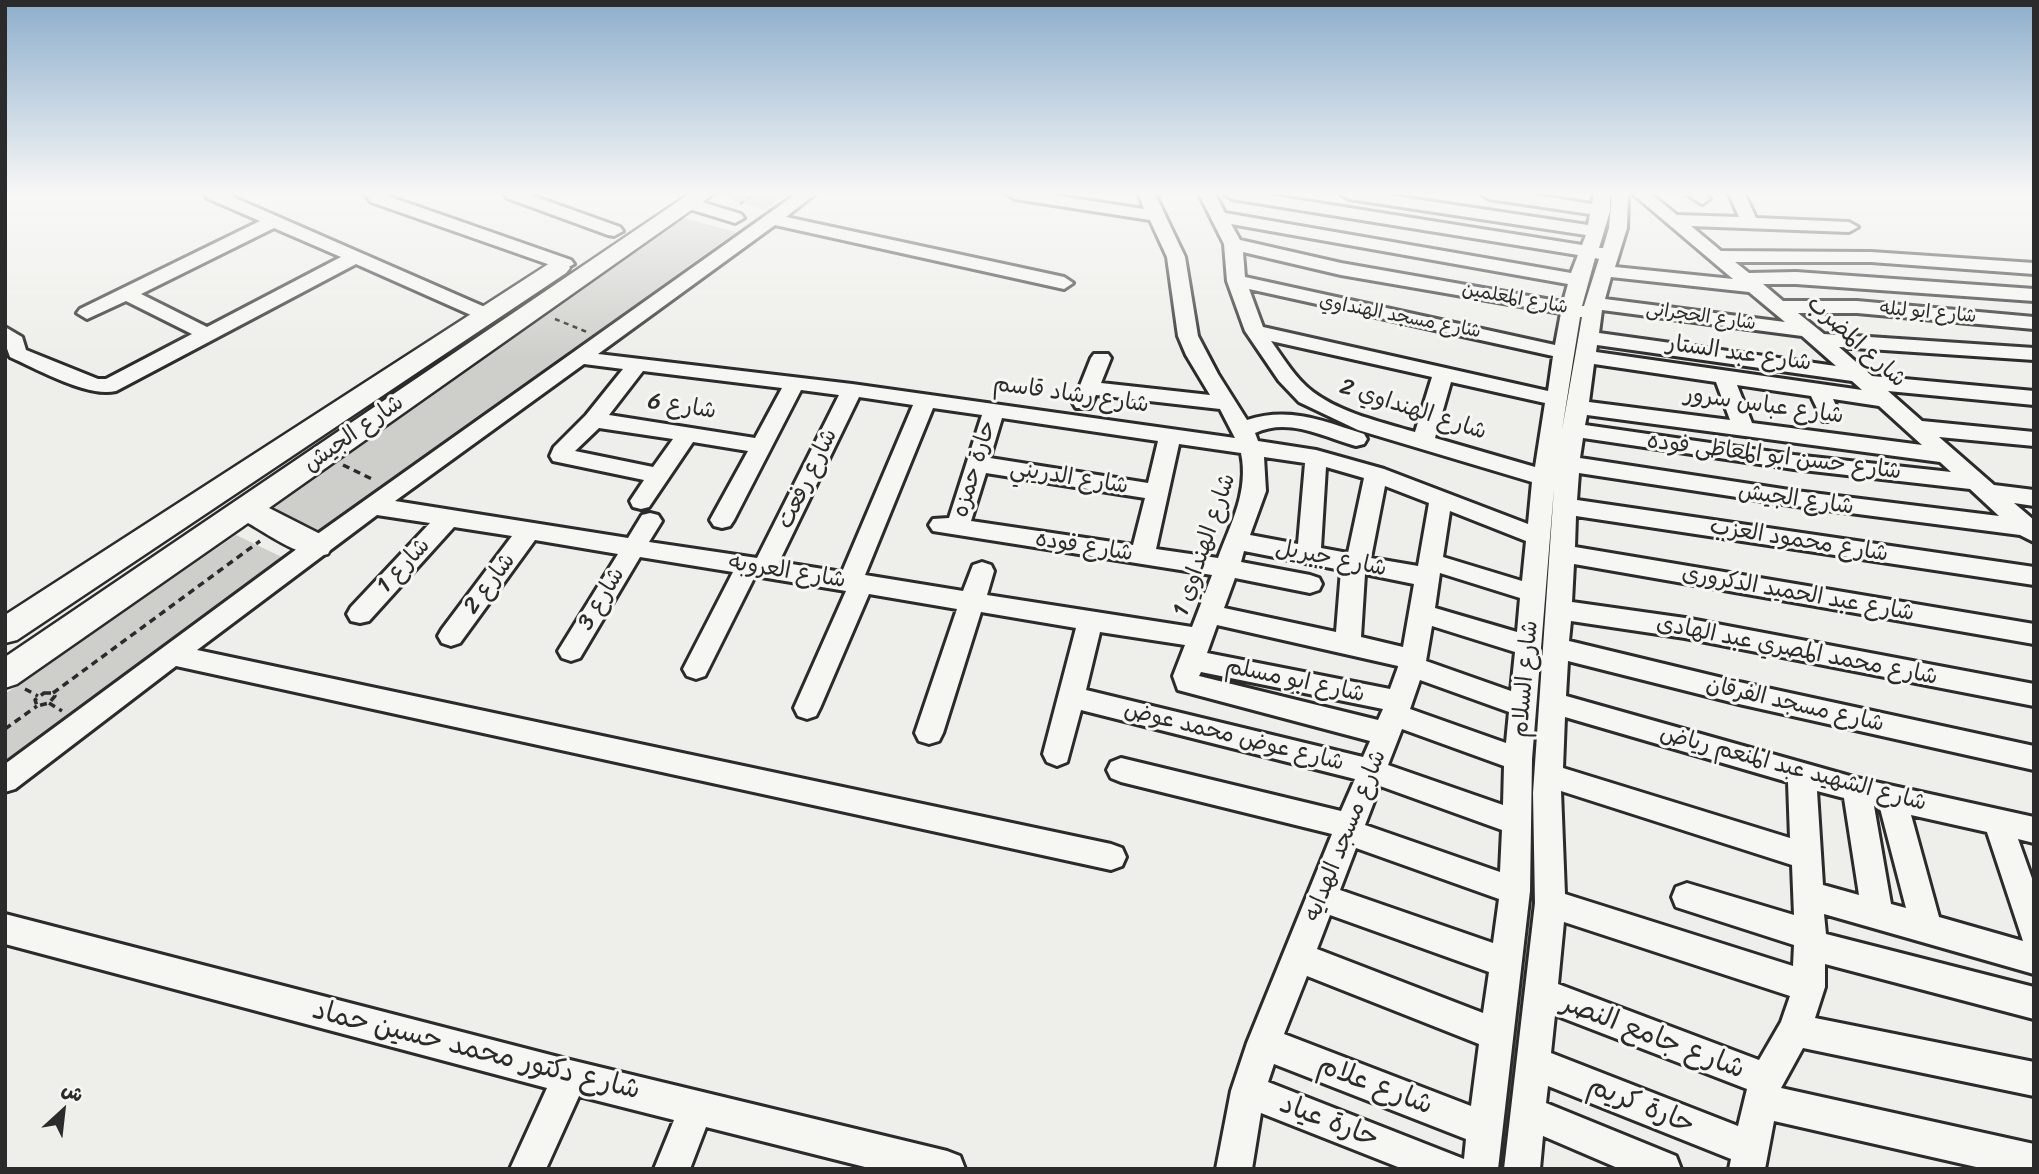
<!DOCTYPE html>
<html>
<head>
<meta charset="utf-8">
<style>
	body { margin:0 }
	#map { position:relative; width:2039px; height:1174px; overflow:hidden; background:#eeeeea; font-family:Sriracha,"Playpen Sans Arabic",sans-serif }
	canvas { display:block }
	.frame { position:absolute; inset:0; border:7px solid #2b2b2b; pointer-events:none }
	.north { position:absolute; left:28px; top:1076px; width:70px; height:70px; -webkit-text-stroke:5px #f6f6f2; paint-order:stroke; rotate:27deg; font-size:19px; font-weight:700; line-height:28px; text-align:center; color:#2b2b2b }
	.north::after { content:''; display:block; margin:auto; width:24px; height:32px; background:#2b2b2b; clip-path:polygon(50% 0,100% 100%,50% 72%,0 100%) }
</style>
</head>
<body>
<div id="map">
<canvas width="2039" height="1174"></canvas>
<div class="frame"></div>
<div class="north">ش</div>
</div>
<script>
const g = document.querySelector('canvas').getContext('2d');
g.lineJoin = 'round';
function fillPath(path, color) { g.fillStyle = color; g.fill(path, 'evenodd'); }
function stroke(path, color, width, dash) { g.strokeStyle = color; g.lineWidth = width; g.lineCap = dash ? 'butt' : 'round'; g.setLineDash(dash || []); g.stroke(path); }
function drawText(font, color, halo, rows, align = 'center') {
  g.font = font + ' Sriracha,"Playpen Sans Arabic",sans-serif'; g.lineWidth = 6; g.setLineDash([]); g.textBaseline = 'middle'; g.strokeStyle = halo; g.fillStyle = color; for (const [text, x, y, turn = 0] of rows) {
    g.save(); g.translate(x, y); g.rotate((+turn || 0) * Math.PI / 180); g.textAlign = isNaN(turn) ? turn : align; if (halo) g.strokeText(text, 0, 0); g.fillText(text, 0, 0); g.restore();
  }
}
fillPath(new Path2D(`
	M716 194H787L764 210Z
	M680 217 736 232 319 531 266 509Z
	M236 535 284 558 5 761V694Z`), '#cececa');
const minor = new Path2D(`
	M205 194H226L494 311 497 315 494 319H480L356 264 116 391C88 398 37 369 10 357L5 343V327L22 337 26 350 98 379H106L192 334 126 301 87 319 77 313 80 309 260 221 207 198ZM274 228 341 257 207 327 141 294Z
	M365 194H382L571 260 574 264 565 269 559 268 371 202Z
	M505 194H528L620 227 623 231 614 236 608 235 507 198Z
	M796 194H815L786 217 1064 277 1073 283 1064 289 775 225 598 354 852 384 1235 438 1220 409 1096 395 1090 408H1076L1073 403 1091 358 1094 354H1108L1111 358 1101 383 1210 395 1186 355 1178 336 1167 257 1150 220 1015 199 1007 194H1046L1144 209 1139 194H1155L1185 257 1198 336 1218 374 1247 420C1289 406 1324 421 1364 434L1367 439 1364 444 1356 446C1323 437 1289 417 1255 433L1258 441 1316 450 1384 469 1528 524 1532 482 1358 430 1299 402 1279 381 1245 331 1227 281 1224 244 1199 194H1215L1225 213 1571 273 1578 255 1232 199 1224 194H1262L1582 245 1586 235 1349 199 1341 194H1381L1588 225 1590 214 1489 199 1481 194H1530L1592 204 1594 194H1610V211L1599 248H1603L1609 228 1612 194H1628L1627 228 1615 267 1733 279 1633 194H1651L1677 215 1739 217 1729 194H1745L1756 218 1849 222 1858 227 1849 232 1691 226 1721 251 1871 252 2034 263V274L1871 262H1735L1749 273 1796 272 2034 289V301L1796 284H1763L1783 301H1857L2034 317V329L1857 313H1798L1824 334 2034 348V360L1839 347 1872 376 2034 391V405L1888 391 1922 421 2034 432V446L1939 437 1994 485 2034 490V506L2014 503 2034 520V542L2020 535 1796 506 1579 473 1577 500 2034 567V585L1576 516 1575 547 2034 624V644L1574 564 1572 602 1685 618 2034 684V706L1685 638 1571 621 1569 641 1739 682 2034 746V770L1739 704 1568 661 1566 696 1857 778 2034 817V843L2018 839 2034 884V974L1824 914 1826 934 2034 987V1019L1825 964V987L1815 1018 2034 1062V1096L1803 1048 1781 1088 2034 1144V1169H1985L1774 1121 1765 1169H1729L1731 1159 1548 1086 1546 1103 1676 1156 1681 1169H1620L1543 1136 1540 1169H1504L1535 903 1533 793 1554 488 1532 759 1530 891 1498 1169H1403L1261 1113 1252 1169H1216L1231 1091 1247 1043 1332 834 1121 782 1111 778 1107 770 1111 762 1121 758 1341 811 1355 779 1081 710 1067 762 1057 766 1047 762 1043 754 1076 628 981 612 943 733 939 741 929 744 919 741 915 733 957 609 869 594 820 708 816 716 807 719 798 716 794 708 846 591 755 576 705 676 696 679 687 676 683 669 733 572 640 557 580 658 571 661 562 658 558 651 618 554 535 540 460 643 451 646 442 643 438 636 442 629 512 536 454 527 369 621 360 623 351 621 347 614 351 607 430 523 377 515 197 650 1111 844 1122 848 1126 857 1122 866 1111 870 176 666 15 789 5 792V764L309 540ZM1231 224 1568 284 1563 302 1341 263 1240 240ZM1243 252 1341 275 1561 313 1555 345 1245 277ZM1595 258 1599 259 1584 306H1582ZM1611 277 1749 292 1785 322 1605 299ZM1249 289 1553 356 1548 391 1263 327ZM1602 310 1802 336 1836 366 1599 333ZM1580 317H1582L1562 430ZM1271 341 1432 377 1415 432C1381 422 1341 413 1313 392 1295 378 1284 359 1271 341ZM1597 345 1852 381 1862 390 1596 352ZM584 364 623 369 586 415 554 447 550 456 553 461 644 480 630 501 633 507 641 509 649 507 693 442 748 451 710 520 714 526 722 528 730 526 734 520 801 390 839 395 757 558 649 542 662 521 658 515 650 513 642 515 628 538 395 501ZM1594 364 1716 382 1730 420 1589 402ZM643 371 782 388 755 438 609 415ZM1451 382 1545 403 1535 467 1435 438ZM1737 385 1811 396 1823 421H1837L1841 416 1833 399 1879 406 1922 445 1752 423ZM859 397 913 405 842 572 779 562ZM933 408 982 415 949 518 933 519 929 525 933 531 1212 575 1192 627 987 595 994 571 991 565 982 562 973 565 963 591 865 575ZM1587 415 1940 462 1951 472 1794 455 1585 425ZM1002 418 1158 441 1148 483 990 458ZM599 428 673 439 653 467 575 451ZM1583 438 1794 469 1970 489 1999 516 1796 491 1580 458ZM1179 444 1241 453C1249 491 1231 523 1218 558L1156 549ZM1264 457 1305 463 1298 544 1250 535 1266 491ZM1326 467 1364 478 1348 553 1321 548ZM986 473 1145 498 1133 545 971 521ZM1385 486 1429 503 1418 566 1371 558ZM1450 511 1526 541 1522 581 1443 557ZM1244 551 1341 570 1336 632 1224 608 1235 578 1310 593 1319 590 1322 584 1319 578 1310 575 1241 562ZM1440 573 1520 598 1517 632 1435 608ZM1365 574 1414 584 1403 647 1361 637ZM1217 625 1398 666V667L1390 689 1207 653ZM1432 626 1515 652 1511 691 1426 661ZM1100 632 1185 645 1173 676 1178 690 1370 741 1363 757 1086 690ZM1201 672 1383 709 1378 720 1199 676ZM1420 680 1509 712 1506 743 1410 709ZM1565 717 1788 782 1790 838 1563 768ZM1402 729 1504 766 1503 805 1388 765ZM1380 786 1502 830 1500 872 1365 825ZM1561 791 1792 865 1794 915 1687 883 1676 887 1672 897 1676 907 1794 945 1793 966 1565 894ZM1817 791 1844 798 1859 895 1823 885ZM1874 806 1880 808 1906 908 1891 904ZM1911 815 1987 832 2023 941 1939 917ZM1356 848 1499 899 1493 943 1340 890ZM1330 915 1489 972 1483 1013 1317 949ZM1564 922 1790 996 1781 1022 1759 1060 1558 984ZM1307 976 1479 1044 1471 1106 1284 1034ZM1555 1015 1747 1089 1738 1126 1551 1053ZM1274 1064 1466 1139 1464 1159 1268 1082Z
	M1686 194H1705L1710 199 1702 204Z
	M689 198 741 214 744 218 735 223 683 207 680 203 683 199Z
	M5 914 570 1060 947 1151 960 1156 965 1169H873L706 1127 690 1169H654L674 1120 579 1096 546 1169H510L547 1088 5 944Z`);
const major = new Path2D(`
	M689 194H714L269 508 328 538 332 546 328 554C303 561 270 535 248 523L17 684 5 688V657Z
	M558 261 566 263 570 268 566 273 17 640 5 643V615L550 263Z`);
stroke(minor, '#2b2b2b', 6);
stroke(major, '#2b2b2b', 5);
stroke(new Path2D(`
	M740 204 755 194
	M555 319 587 332`), '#2b2b2b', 2.5, [5, 4.5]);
stroke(new Path2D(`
	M343 465 374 480
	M25 689 38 696
	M44 693H53L55 696 49 703 37 706 35 700Z
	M53 693 260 541
	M49 703 62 711
	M5 729 37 706`), '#2b2b2b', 3.5, [7, 5]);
fillPath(minor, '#f6f6f2');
fillPath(major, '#f6f6f2');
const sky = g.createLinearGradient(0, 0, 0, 358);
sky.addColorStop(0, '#8daecc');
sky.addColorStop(0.54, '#f7f7f6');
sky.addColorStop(1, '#f7f7f600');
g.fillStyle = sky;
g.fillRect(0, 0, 2039, 358);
drawText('19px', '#2b2b2b', '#f6f6f2', [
	["شارع المعلمين",1515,299,10],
	["شارع ابو ليله",1928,313,5],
	["شارع مسجد الهنداوي",1400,317,11],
	["شارع الحجرانى",1701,317,8]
]);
drawText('23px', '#2b2b2b', '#f6f6f2', [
	["شارع المضرب",1856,342,42],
	["شارع عبد الستار",1739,354,8],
	["شارع رشاد قاسم",1071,395,8],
	["شارع عباس سرور",1764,406,8],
	["شارع 6",682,407,9],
	["شارع الهنداوي 2",1413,410,18],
	["شارع الجيش",354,434,-35],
	["شارع حسن ابو المعاطى فوده",1774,457,7],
	["حارة حمزه",975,469,-73],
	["شارع الدريني",1069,478,9],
	["شارع رفعت",808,479,-64],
	["شارع الجيش",1796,500,8],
	["شارع محمود العزب",1799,541,9],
	["شارع الهنداوي 1",1205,545,-71],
	["شارع فوده",1084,547,9],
	["شارع جبريل",1331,559,11],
	["شارع 1",404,566,-47],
	["شارع العروبه",787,572,9],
	["شارع 2",490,584,-53],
	["شارع عبد الحميد الدكرورى",1798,594,10],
	["شارع 3",602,599,-59],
	["شارع محمد المصري عبد الهادى",1797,651,11],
	["شارع السلام",1526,679,-85],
	["شارع ابو مسلم",1295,681,12],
	["شارع مسجد الفرقان",1795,705,13],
	["شارع عوض محمد عوض",1234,737,14],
	["شارع الشهيد عبد المنعم رياض",1793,769,15],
	["شارع مسجد الهدايه",1346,836,-68]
]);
drawText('28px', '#2b2b2b', '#f6f6f2', [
	["شارع جامع النصر",1653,1037,21],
	["شارع دكتور محمد حسين حماد",476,1051,14],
	["شارع علام",1375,1086,21],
	["حارة كريم",1641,1106,22],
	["حارة عياد",1329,1122,21]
]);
</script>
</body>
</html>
